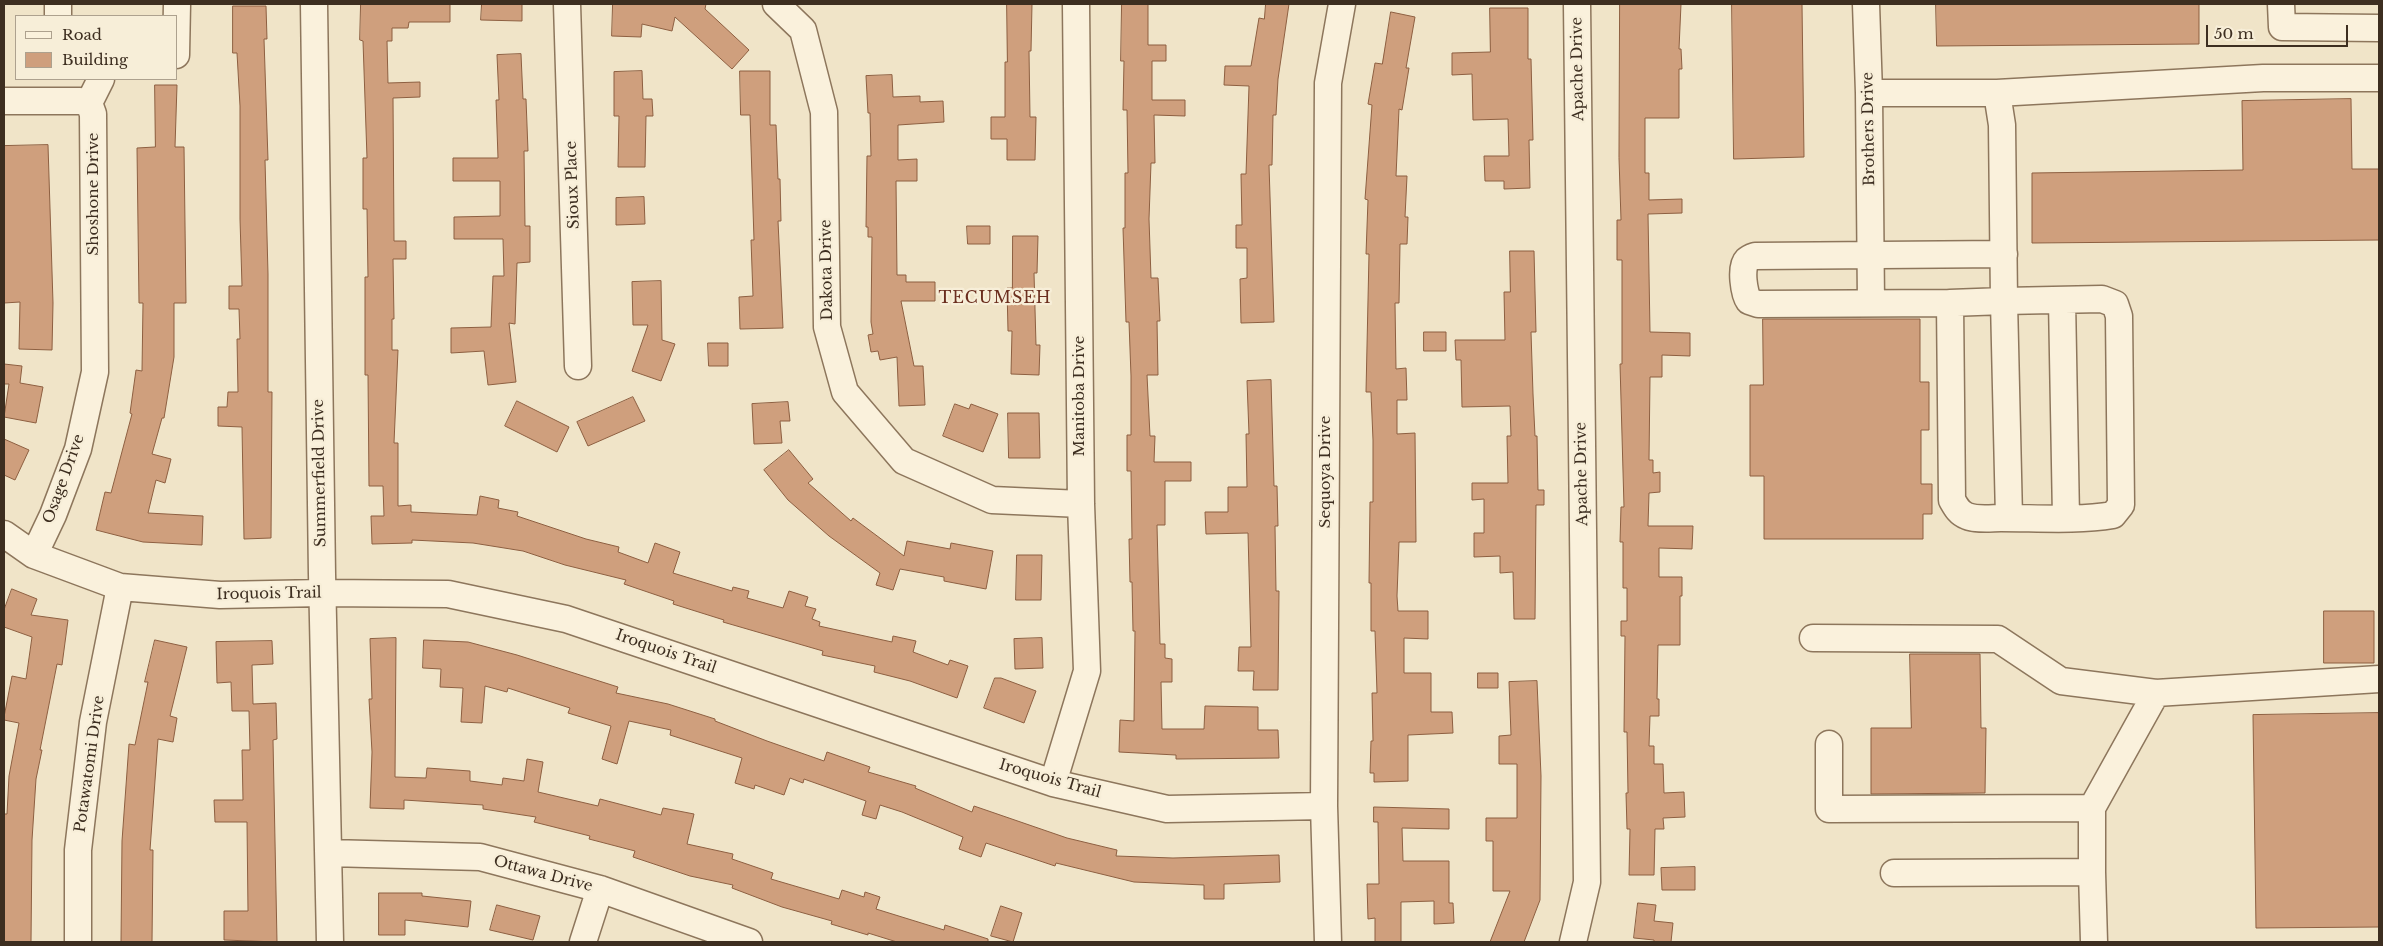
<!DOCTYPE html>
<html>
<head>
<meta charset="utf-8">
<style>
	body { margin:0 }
	#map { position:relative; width:2383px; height:946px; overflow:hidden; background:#f0e4c8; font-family:"Libre Baskerville",serif }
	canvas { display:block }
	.frame { position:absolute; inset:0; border:5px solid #3d2e20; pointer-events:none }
	.legend { position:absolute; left:15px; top:15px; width:162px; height:65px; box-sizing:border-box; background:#f7eed8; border:1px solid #ada18e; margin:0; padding:6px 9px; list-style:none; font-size:15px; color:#3d2e20 }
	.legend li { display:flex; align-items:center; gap:10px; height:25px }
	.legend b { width:25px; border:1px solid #ada18e }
	.scale { position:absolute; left:2206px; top:25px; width:142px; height:22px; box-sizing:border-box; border:2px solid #3d2e20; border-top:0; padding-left:6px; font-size:15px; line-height:18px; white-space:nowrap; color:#3d2e20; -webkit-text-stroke:4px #f7eed8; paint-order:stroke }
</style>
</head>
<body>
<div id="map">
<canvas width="2383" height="946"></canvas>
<div class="frame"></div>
<ul class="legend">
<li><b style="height:6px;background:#faf1dc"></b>Road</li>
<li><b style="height:14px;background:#cf9f7d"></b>Building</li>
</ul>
<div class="scale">50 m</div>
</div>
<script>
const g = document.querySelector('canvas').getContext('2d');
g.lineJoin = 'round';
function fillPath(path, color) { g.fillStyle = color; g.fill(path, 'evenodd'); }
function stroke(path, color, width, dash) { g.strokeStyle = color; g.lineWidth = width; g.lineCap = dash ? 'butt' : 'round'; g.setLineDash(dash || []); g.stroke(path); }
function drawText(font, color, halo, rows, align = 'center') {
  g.font = font + ' "Libre Baskerville",serif'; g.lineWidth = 4.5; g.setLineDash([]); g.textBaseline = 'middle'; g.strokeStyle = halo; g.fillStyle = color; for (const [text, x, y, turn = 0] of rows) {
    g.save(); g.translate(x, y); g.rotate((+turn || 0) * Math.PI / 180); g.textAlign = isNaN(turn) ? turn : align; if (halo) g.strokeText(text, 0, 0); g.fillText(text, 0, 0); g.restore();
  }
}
const building = new Path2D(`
	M361 4H450V22H409L408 28H392V41H387L388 83 420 82V97L393 98 394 241H406V259H393L394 319H392V350H398L394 443H398V506L411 505V512L477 515 480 496 499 500 498 508 518 512 517 516 586 539 619 547 618 552 648 563 655 543 680 552 673 573 732 591 733 587 749 591 747 598 783 608 789 591 808 597 805 606 816 609 812 619 820 622 819 626 892 642 893 636 916 641 913 652 948 665 950 660 968 666 957 698 910 681 874 672 875 666 822 655 823 651 723 622 724 620 673 604 674 601 624 584 626 580 565 565 523 551 473 543 412 540V543L372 544 371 516H384L383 486H369L368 375H365V277H368L367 209H363V158H367L363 41 360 40Z
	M482 4H522V21L481 20Z
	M613 4H706L705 9 749 50 732 69 675 17 672 31 642 24 641 37 612 36Z
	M1007 4H1032L1031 51H1029L1030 117H1036L1035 160H1007V139H991V117H1005V62H1007Z
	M1122 4H1148V45H1166V61H1152V100H1185V116L1154 115 1155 163H1151L1149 219 1151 278H1158L1160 321H1157L1158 375H1147L1150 436H1155L1154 462H1191V481H1165V525H1157L1160 644H1165V658L1172 659V682H1161L1162 729H1204L1205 706 1258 707V730H1278L1279 758 1176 759V755L1119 752 1120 720 1134 721 1135 631H1133L1132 582H1130L1129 539H1132L1131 471H1127V435H1131V376L1129 322H1126L1123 228H1125V173H1128L1127 110H1123L1124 61H1121Z
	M1266 4H1289L1278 79 1276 115H1273L1272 165H1269L1274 322 1241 323 1240 279 1247 278V248H1236V225H1242L1241 174H1246L1249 86 1224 85 1225 66H1251L1259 18 1264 19Z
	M1620 4H1681L1679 49H1681L1682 69H1679V118H1645V173H1649V200L1682 199V213L1648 214 1650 332 1690 333V356L1662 355V377H1650L1649 460H1653V473L1660 472V492L1649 493 1648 526H1693L1692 549 1659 548V577H1682V596H1680V645H1658L1657 699H1659V716H1650L1649 746H1654V764H1663L1664 793 1684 792 1685 817 1663 818 1664 829H1655L1654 875H1629L1630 829H1627L1626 793H1628L1627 732H1624L1625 636H1621V621H1627V588H1623V542H1620L1621 507H1624L1620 364H1622V260H1617V220H1621L1619 158Z
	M1732 4H1802L1804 157 1734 159Z
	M1936 4H2199V44L1937 46Z
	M233 6H266L267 39H264L268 160H265L268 274V392H272L271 538 244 539 242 427 218 426V407H227L228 392H238L237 339H240L239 309H229V286H242L240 219V106L237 53H233Z
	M1490 8H1528V59H1531L1533 140H1529L1530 188 1504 189V181H1485L1484 156H1509L1508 119 1473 120 1472 74 1452 75V53L1490 52Z
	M1391 12 1415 17 1406 68H1409L1402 110 1399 109 1396 176H1407L1405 217H1408L1407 244H1400L1399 303H1395L1396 369 1406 368 1407 400H1397V434L1415 433 1416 542H1399L1397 596 1398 611H1428V639L1404 638V673H1431V712H1452L1453 733 1408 735V781L1374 782V773H1370L1371 741H1373L1372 693H1377L1375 631H1371V583H1369L1370 502H1373V440L1371 392H1366L1369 254H1366L1368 200 1365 199 1372 105 1368 104 1375 63 1382 64Z
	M521 54 523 99H526L528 151H524L525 226H530V262L517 263 515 324 509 323 516 382 488 385 484 351 451 353V328L491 327 493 276H504L503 239H454V217L500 216V181H453V158H498L496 100H499L497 55Z
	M642 71 643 99H652L653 116H646L645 167H618L619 116H614V72Z
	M740 71H770V125H776L778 179H780L781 221H778L783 328 740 329 739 297 753 296 751 240H754L750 115H741Z
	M892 75 893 97 920 96V102L943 101 944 122 898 125V160L917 159V181H896L897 275H906V282H935V301H901L914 366H923L925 405 899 406 897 357 880 360 878 351 871 352 868 335 873 334 871 322 872 237H868V227H866L867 156H871L870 113H868L866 76Z
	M155 85H177L175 147H184L186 303H174V357L164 418H162L152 454 171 459 165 483 156 480 148 513 203 516 202 545 143 542 96 530 105 492 111 493 132 414 130 413 136 370 142 371 143 303H139L137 148 155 147Z
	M2351 99 2352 169H2379V240L2032 243V173L2243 170 2242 101Z
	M48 145 53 303 52 350 19 349 20 302 4 303V146Z
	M644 197 645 224 616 225V198Z
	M967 226H990V244H968Z
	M1013 236H1038L1037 273H1034L1036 345H1040L1039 375 1011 374 1012 331H1008L1007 288H1012Z
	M1510 251H1534L1536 332H1531L1533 394 1535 436H1537L1538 490H1544V505H1536L1535 619H1514L1513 572 1500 573V556L1474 557V533H1484V499L1472 500V483H1508L1507 436H1511L1510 406 1462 407 1461 360H1456L1455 340H1505L1504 292H1510Z
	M661 281 662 340 675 344 661 381 632 371 648 325H633L632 282Z
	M1763 319H1920V382H1929V430H1921V484H1932V514H1923V539H1764V476H1750V385H1763Z
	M1424 332H1446V351H1424Z
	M708 343H728V366H709Z
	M4 364 22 366 20 383 43 387 36 423 4 417 9 384H4Z
	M1271 380 1274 486H1277L1278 526H1275L1276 591H1279L1278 690H1253L1254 671H1238L1239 647H1251L1248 533 1206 534 1205 512H1228V487H1247L1246 434H1249L1247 381Z
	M633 397 645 421 588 446 577 422Z
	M517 401 569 427 557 452 505 426Z
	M788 402 790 421H780L782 443 754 444 752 404Z
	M955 404 969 409 971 404 998 414 983 452 943 436Z
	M1008 413H1039L1040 458H1009Z
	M4 439 29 450 15 480 4 475Z
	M789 450 813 479 808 483 851 521 853 518 904 556 907 541 950 549 951 543 993 551 986 589 944 581V577L900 569 893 590 876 585 880 573 829 536 788 500 764 470Z
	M1017 555H1042L1041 600H1016Z
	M12 589 37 599 31 615 68 620 62 665 57 664 40 750H42L36 779 32 840 31 942H4V814H7L9 776 19 723 4 720V717L12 676 26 679 32 637 4 627V610Z
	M2324 611H2374V663H2324Z
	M396 638 395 777 426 778 427 768 470 771V781L502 785 503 778 524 781 527 759 543 762 538 792 598 806 600 799 661 815 663 808 694 814 687 844 733 854 732 859 773 873 771 879 839 899 842 890 864 897 865 892 880 897 876 909 944 930 945 925 988 939V942H897L868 933V935L831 924 832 921 782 907 732 888 733 885 690 876 633 857 635 851 589 839 590 836 534 822 536 817 483 809V805L404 800V809L370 808 372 752 369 699H372L370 639Z
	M1042 638 1043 668 1015 669 1014 639Z
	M155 640 187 647 170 716 177 718 173 742 158 739 150 850H153L152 942H121L122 841 129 744 135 745 148 682H145Z
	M424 640 468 642 517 655 618 687 616 693 668 704 715 719V721L767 741 824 761 827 752 870 767 868 772 916 786 915 788 972 812 974 806 1067 838 1117 850 1116 856 1173 858 1279 855 1280 882 1224 884V899H1204V885L1134 882 1056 863 1055 866 986 843 981 857 959 849 963 837 902 812 880 805 876 819 862 815 866 801 804 779 803 783 790 778 784 795 755 785 754 789 735 783 742 758 670 735 671 730 629 721 617 764 602 759 611 726 568 713 570 708 508 688 507 692 485 686 482 723 461 722 463 688 440 687 441 669 423 668Z
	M272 641 273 664 252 665 253 704 276 703 277 739 273 740 277 942 224 940V911H248L247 822H215L214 800H243L242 750H250L249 711H232L231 682 217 683 216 642Z
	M1910 654H1980L1981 728H1986L1985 793 1871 794V728H1911Z
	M1478 673H1498V688H1478Z
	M995 678H1001L1036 691 1024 723 984 708Z
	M1537 681 1541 776 1540 900 1524 942H1490L1510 891H1493V841H1486V818H1517V764H1499V736L1511 735 1509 682Z
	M2379 713V927L2256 928 2253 715Z
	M1374 807 1449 809V829L1402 828 1403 861H1449V903H1453L1454 923 1434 924V901L1401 902V942H1375V918L1368 919 1367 884H1379L1378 822H1374Z
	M1695 867V890H1662L1661 868Z
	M379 893H422V896L471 901 468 927 405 920V935H379Z
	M1638 903 1656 905 1654 921 1673 923 1671 942H1654V940L1634 938Z
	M497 905 540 916 533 940 490 930Z
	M1001 906 1022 913 1013 942 991 936Z`);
fillPath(building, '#cf9f7d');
stroke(building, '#8d5f41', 1);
const minor = new Path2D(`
	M58 4V16
	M314 4 322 574 330 942
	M567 4 578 366
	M776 4 803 30 824 112 827 327 845 392 904 461 992 500 1081 504
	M1866 4 1869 93 1871 303
	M2281 4 2282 27 2379 28
	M176 55 177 4
	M1869 93H1997L2263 78H2379
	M1997 93 2002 125 2004 301 2102 299 2115 304 2119 316 2121 505 2113 515C2077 521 2038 518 2001 518 1992 518 1976 520 1967 516 1959 513 1956 507 1952 500L1950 303 2004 301 2009 518
	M4 101H80L89 103 93 114 95 372 78 449 53 515 34 555
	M89 103 101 79
	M2062 300 2066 518
	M1950 303 1758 304 1749 301C1744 294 1740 267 1747 260 1749 258 1752 257 1755 256L2004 254
	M4 534 34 555 120 587 220 595 322 593 448 594 566 619 1053 783 1167 809 1324 806
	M1813 638 1998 639 2061 681 2156 693 2092 808V872L1894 873
	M2156 693 2379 679
	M1829 744V809L2092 808
	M1053 783 1087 671 1081 504 1076 4
	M329 853 480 857 600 889 749 942
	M2092 872 2094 942
	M78 942V850L93 722 120 587
	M583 942 600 889
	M1328 942 1324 806 1328 83 1342 4
	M1573 942 1587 882 1577 4`);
stroke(minor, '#8d765c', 29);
stroke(minor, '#faf1dc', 26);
drawText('15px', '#3d2e20', '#f7eed8', [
	["Apache Drive",1578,69,-91],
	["Brothers Drive",1869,129,-91],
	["Sioux Place",573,185,-92],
	["Shoshone Drive",94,194,-90],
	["Dakota Drive",827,270,-91],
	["Manitoba Drive",1080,396,-90],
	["Sequoya Drive",1326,472,-90],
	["Summerfield Drive",320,473,-91],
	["Apache Drive",1582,474,-91],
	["Osage Drive",64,479,-70],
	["Iroquois Trail",269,594,-1],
	["Iroquois Trail",666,652,19],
	["Potawatomi Drive",90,764,-82],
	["Iroquois Trail",1050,779,16],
	["Ottawa Drive",543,874,15]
]);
g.letterSpacing = '1px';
drawText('16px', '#6b2e1e', '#f7eed8', [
	["TECUMSEH",995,298]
]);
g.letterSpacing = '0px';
</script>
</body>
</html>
